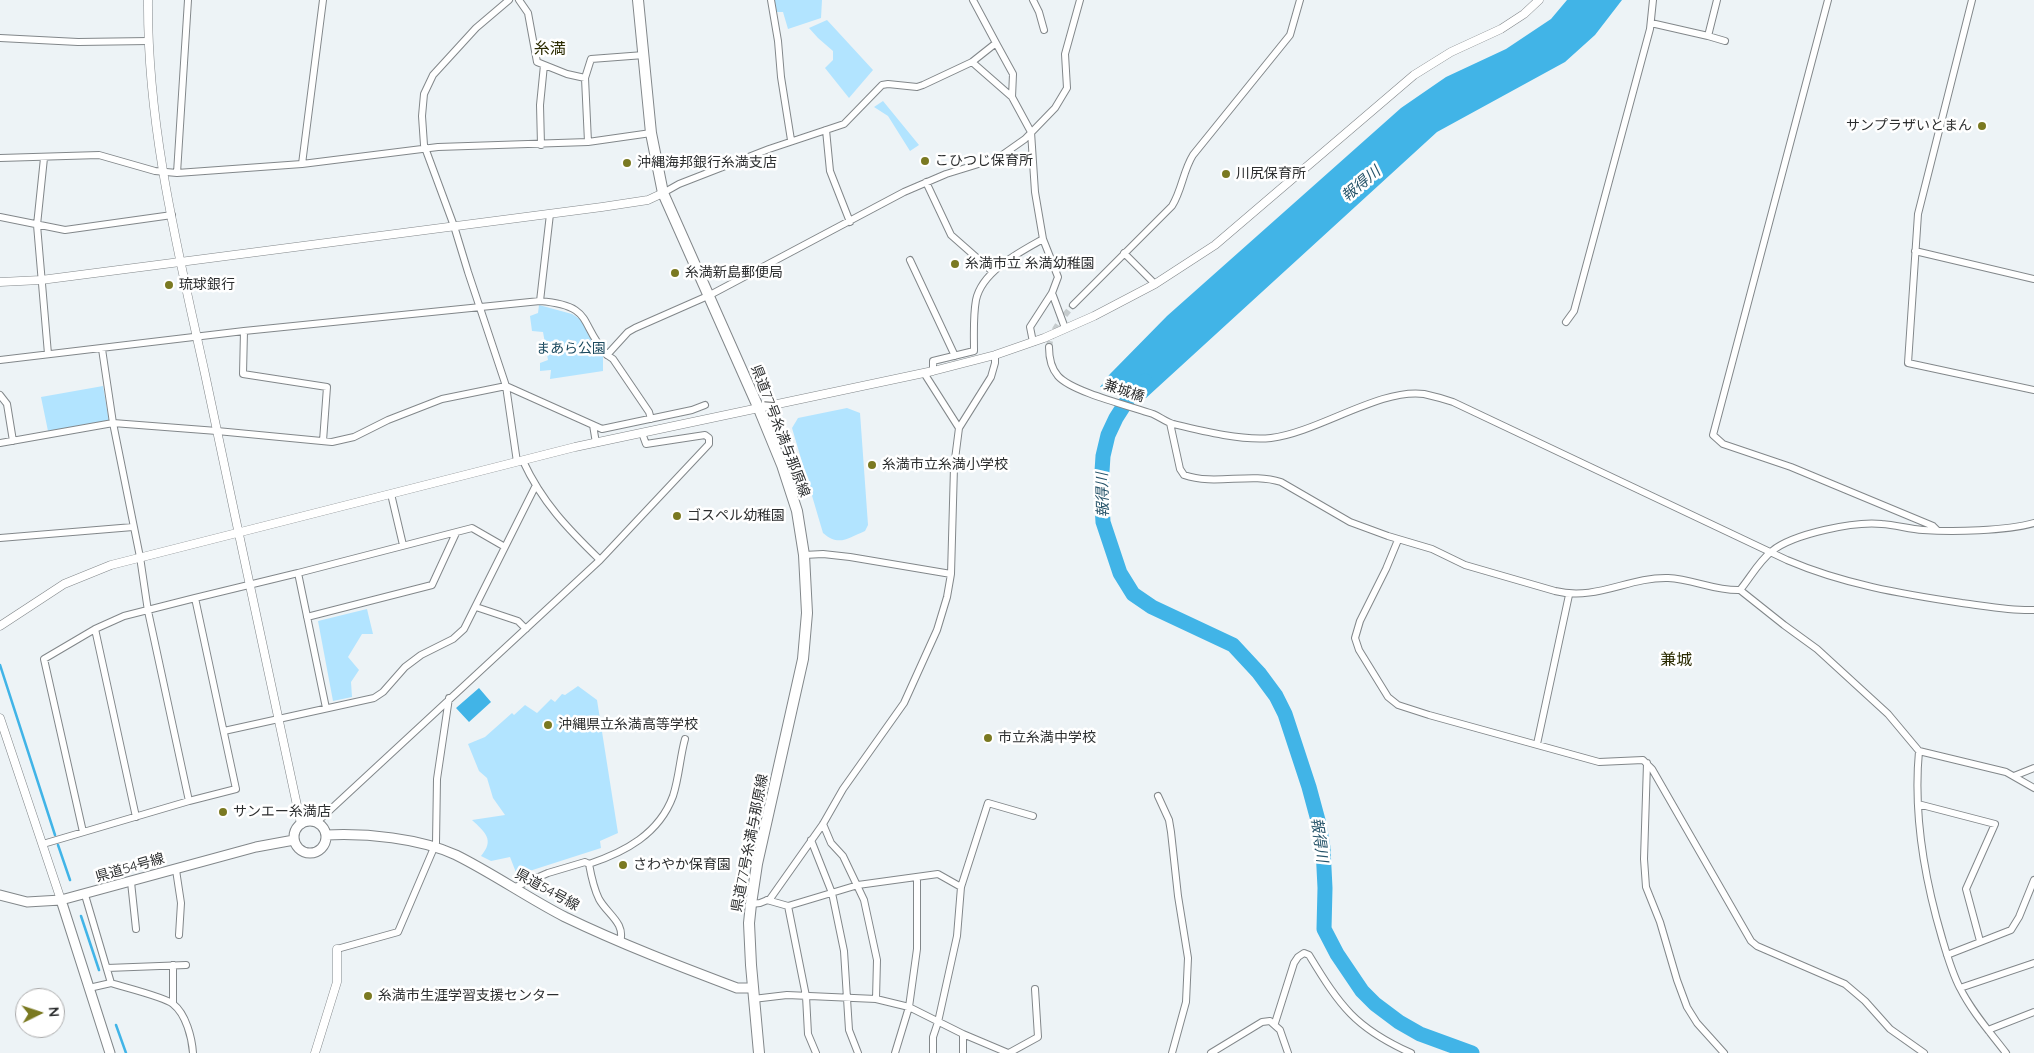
<!DOCTYPE html>
<html>
<head>
<meta charset="utf-8">
<style>
	body { margin:0 }
	#map { position:relative; width:2034px; height:1053px; overflow:hidden; background:#edf3f6; font-family:Quicksand,sans-serif }
	canvas { display:block }
	.north { position:absolute; left:15px; top:988px; width:50px; height:50px; box-sizing:border-box; background:#fff; border:1px solid #ababac; border-radius:50%; rotate:86deg; font-size:14px; font-weight:700; line-height:20px; text-align:center; color:#2c2e2f }
	.north::after { content:''; display:block; margin:auto; width:18px; height:22px; background:#7a7921; clip-path:polygon(50% 0,100% 100%,50% 72%,0 100%) }
</style>
</head>
<body>
<div id="map">
<canvas width="2034" height="1053"></canvas>
<div class="north">N</div>
</div>
<script>
const g = document.querySelector('canvas').getContext('2d');
g.lineJoin = 'round';
function fillPath(path, color) { g.fillStyle = color; g.fill(path, 'evenodd'); }
function stroke(path, color, width, dash) { g.strokeStyle = color; g.lineWidth = width; g.lineCap = dash ? 'butt' : 'round'; g.setLineDash(dash || []); g.stroke(path); }
function drawText(font, color, halo, rows, align = 'center') {
  g.font = font + ' Quicksand,"Noto Sans JP",sans-serif'; g.lineWidth = 5; g.setLineDash([]); g.textBaseline = 'middle'; g.strokeStyle = halo; g.fillStyle = color; for (const [text, x, y, turn = 0] of rows) {
    g.save(); g.translate(x, y); g.rotate((+turn || 0) * Math.PI / 180); g.textAlign = isNaN(turn) ? turn : align; if (halo) g.strokeText(text, 0, 0); g.fillText(text, 0, 0); g.restore();
  }
}
fillPath(new Path2D(`
	M774 0H822L821 18 788 29 783 12H775Z
	M827 20 873 70 849 98 825 68 833 60V51L818 38 809 28Z
	M883 101 919 145 910 151 888 116 874 107Z
	M539 305 572 314 586 323 603 353V371L550 379 551 370 540 371V363L548 360 543 332 532 331 530 316 538 313Z
	M103 386 109 421 48 431 41 397Z
	M847 408 860 413 868 525 865 531C848 538 839 547 823 533L792 428 798 418Z
	M367 609 373 634H362L348 657 359 670 351 682 352 697 333 701 318 621Z
	M578 686 597 700 618 833 600 841 601 848 517 875 510 857 491 861 481 856C495 840 485 832 472 820L505 815 493 798 487 778 479 771 468 744 485 737 512 713 514 715 525 705 537 713 551 699 555 702 562 694 565 695Z`), '#b2e4ff');
fillPath(new Path2D(`
	M1567 0H1622L1595 35 1565 62 1437 132 1146 398 1100 387 1110 374 1167 316 1401 108 1446 77 1506 49 1551 19Z
	M479 688 491 702 469 722 456 708Z`), '#41b4e7');
stroke(new Path2D(`
	M0 665 55 835
	M58 845 70 880
	M81 916 99 970
	M116 1025 126 1053`), '#41b4e7', 2.5);
stroke(new Path2D(`
	M1145 381 1130 396 1116 418 1108 435 1103 456 1101 487 1103 522 1120 573 1133 594 1152 607 1233 645 1259 673 1276 696 1285 714 1309 787 1319 824 1323 848 1325 888 1324 929 1337 954 1362 991 1375 1004 1399 1022 1420 1034 1472 1053`), '#41b4e7', 15);
stroke(new Path2D(`
	M1049 347C1051 330 1063 318 1073 305`), '#c6ccce', 6, [6, 3]);
const minor = new Path2D(`
	M509 0 476 28 433 75 424 94 422 116 424 145 454 226 468 272 506 386 517 462
	M519 0 528 13 537 62 567 74 585 78 591 59 644 55
	M771 0 778 41 781 77 791 140
	M1033 0 1039 12 1044 30
	M1828 0 1713 435 1723 444 1791 467 1933 526 1937 530
	M1972 0 1918 214 1908 363 2034 390
	M1651 23 1708 36 1717 0
	M1708 36 1725 41
	M0 38 78 42 149 41
	M996 43 1013 74 1012 97
	M972 62 1012 97 1031 132 1035 192 1043 239 1058 277 1052 293 1030 327 1033 342
	M585 78 588 142
	M826 130 830 171 850 222
	M541 145 540 105 544 65
	M0 158 99 155 155 171 177 173 302 164 438 147 588 142 651 133
	M44 158 37 225 48 354
	M302 164 323 0
	M177 173 188 0
	M926 182 951 235 993 272
	M663 193 679 184 769 149 844 124 882 85 888 84 917 87 923 85 972 62 996 43 973 0
	M0 217 65 230 172 215
	M1915 251 2034 279
	M1124 253 1155 284
	M910 260 955 356
	M1052 293 1065 328
	M540 301 550 214
	M1073 305 1172 206C1182 190 1183 171 1193 155L1290 35 1300 0
	M1566 322 1574 311 1650 29 1653 0
	M244 331 243 374 327 387 323 441
	M1049 347C1049 357 1051 368 1058 376 1072 392 1130 406 1153 414 1160 417 1166 422 1173 424 1202 431 1242 441 1271 438 1319 432 1380 388 1424 394 1433 396 1444 399 1453 402L1787 560C1843 584 1901 594 1962 603 1986 606 2010 611 2034 610
	M102 349 113 423 140 557 148 611 189 801
	M0 360 244 331 540 301C595 306 578 323 607 355
	M933 371V361L974 351C974 334 973 316 976 300 982 271 1020 252 1043 239
	M924 373 959 428
	M0 395 7 404 13 441
	M651 419 649 412 613 359 607 355 628 332 635 328 710 295 904 192 946 174 998 158 1025 139 1055 108 1067 88 1065 54 1080 0
	M1170 423 1180 469 1184 475C1215 486 1250 472 1281 482L1350 522 1388 536 1432 549 1465 565 1555 591C1597 601 1628 577 1668 578 1693 579 1715 591 1740 590L1784 625 1817 649 1888 714 1919 751 2006 772 2034 788
	M593 425 596 443
	M0 443 113 423 217 431 332 442 354 437 388 420 442 399 506 386 602 429 692 410 705 405
	M523 461C542 502 567 528 600 560
	M391 494 403 545
	M0 538 133 527
	M1398 540 1386 569 1360 621 1355 638 1359 650 1388 697 1398 705 1429 715 1599 762 1643 760 1652 769 1751 941 1757 946 1845 984 1865 1001 1890 1029 1924 1053
	M804 555 823 554 850 557 951 574
	M1740 590C1750 578 1759 561 1772 551 1793 534 1854 521 1882 524 1896 525 1909 529 1923 530 1953 532 2006 531 2034 523
	M195 598 298 573
	M476 607 518 621 526 629
	M307 617 432 585 456 533
	M95 629 136 817
	M326 708 298 573 472 528 505 547
	M224 731 374 698 383 692 405 667 421 655 453 639 464 629 535 487
	M1537 744 1569 595
	M1919 751C1913 815 1924 877 1942 938 1947 955 1952 973 1960 988 1972 1012 1990 1032 2006 1053
	M1647 763 1644 859 1646 887 1660 922 1677 980 1687 1007 1697 1023 1724 1053
	M2014 776 2034 768
	M1158 796 1169 820 1171 832 1178 896 1188 958 1186 1002 1172 1053
	M1918 804 1995 824 1966 889 1980 941
	M317 822 600 560 709 444V438L705 435 646 444 642 433
	M823 824 831 843 843 856 864 900 877 960 876 999
	M811 840 832 893 844 951 849 1030 858 1053
	M43 844 189 801 236 789 195 598 124 616 95 629 44 659 83 832
	M589 864C625 852 659 834 673 796 679 778 680 757 685 739
	M176 870 181 903 179 935
	M131 882 136 929
	M513 888 548 873 585 862 589 864C591 875 594 889 599 899 607 914 626 923 620 942
	M85 895 111 983 89 988
	M767 900 788 906 806 996 808 1034 816 1053
	M751 904 760 903 770 899 823 824 843 789 904 703 937 630 947 597 951 574 954 467 959 428 991 377 995 363V355
	M788 906 858 885 938 874 961 887
	M337 949 398 932 436 843 437 779 449 698
	M1947 955 2011 930 2019 917 2034 880
	M107 968 186 965
	M111 983C123 987 165 997 173 1004 186 1014 192 1038 193 1053
	M1960 988 2034 963
	M753 999 787 995 876 999 909 1007 963 1034V1053
	M173 1003V965
	M1275 1023 1294 963 1298 957 1304 953 1309 955C1340 1006 1355 1028 1411 1053
	M1988 1030 2034 1012
	M963 1034 1008 1053
	M895 1053 909 1007 917 949V877
	M933 1053V1037L938 1022 957 936 961 887 988 803 1033 816
	M1009 1053 1038 1037 1035 989
	M1211 1053 1262 1022 1270 1021 1280 1030 1288 1053`);
const tertiary = new Path2D(`
	M148 0C147 127 178 251 205 374 237 524 268 674 301 824
	M0 282 41 280 180 262 602 207 648 200 663 193
	M0 626 64 584 111 565 575 447 933 371 995 355 1044 338 1094 316 1155 284 1215 245 1414 75 1451 52 1501 29 1524 14 1539 0
	M0 718 61 900
	M315 1053 337 982V949`);
const secondary = new Path2D(`
	M294 837a16 16 0 1 1 32 0a16 16 0 1 1-32 0Z
	M326 835C366 833 419 838 456 855 494 874 528 898 565 917 621 944 679 966 737 988H752
	M0 895 27 902 61 900 256 847 294 840
	M61 900 110 1053`);
const primary = new Path2D(`
	M638 0 651 133 663 193 759 409 782 465 797 511 804 555 807 613 803 659 757 864 751 904 749 923 751 965 759 1053`);
stroke(minor, '#82878a', 8);
stroke(tertiary, '#82878a', 9);
stroke(secondary, '#82878a', 11);
stroke(primary, '#82878a', 12);
stroke(minor, '#fff', 6);
stroke(tertiary, '#fff', 8);
stroke(secondary, '#fff', 9);
stroke(primary, '#fff', 10);
for (const [x, y, r, color] of [
	[1982,126,5,"#7a7921"],
	[925,161,5,"#7a7921"],
	[627,163,5,"#7a7921"],
	[1226,174,5,"#7a7921"],
	[955,264,5,"#7a7921"],
	[675,273,5,"#7a7921"],
	[169,285,5,"#7a7921"],
	[872,465,5,"#7a7921"],
	[677,516,5,"#7a7921"],
	[548,725,5,"#7a7921"],
	[988,738,5,"#7a7921"],
	[223,812,5,"#7a7921"],
	[623,865,5,"#7a7921"],
	[368,996,5,"#7a7921"]
]) { const dot = new Path2D(); dot.arc(x, y, r, 0, 2 * Math.PI); g.fillStyle = color; g.fill(dot); stroke(dot, '#fff', 2); }
drawText('14px', '#2c2e2f', '#fff', [
	["サンプラザいとまん",1972,126,"right"],
	["こひつじ保育所",935,161],
	["沖縄海邦銀行糸満支店",637,163],
	["川尻保育所",1236,174],
	["糸満市立 糸満幼稚園",965,264],
	["糸満新島郵便局",685,273],
	["琉球銀行",179,285],
	["糸満市立糸満小学校",882,465],
	["ゴスペル幼稚園",687,516],
	["沖縄県立糸満高等学校",558,725],
	["市立糸満中学校",998,738],
	["サンエー糸満店",233,812],
	["さわやか保育園",633,865],
	["糸満市生涯学習支援センター",378,996]
], 'left');
drawText('14px', '#1b4a5f', '#fff', [
	["まあら公園",571,349]
]);
drawText('14px', '#2c2e2f', '#fff', [
	["兼城橋",1124,391,19],
	["県道77号糸満与那原線",780,431,69],
	["県道77号糸満与那原線",750,843,-79],
	["県道54号線",130,868,-16],
	["県道54号線",547,890,29]
]);
drawText('italic 15px', '#255369', '#fff', [
	["報得川",1361,184,-40],
	["報得川",1103,495,-91],
	["報得川",1319,840,82]
]);
drawText('16px', '#2b2b01', '#fff', [
	["糸満",550,49],
	["兼城",1676,660]
]);
</script>
</body>
</html>
